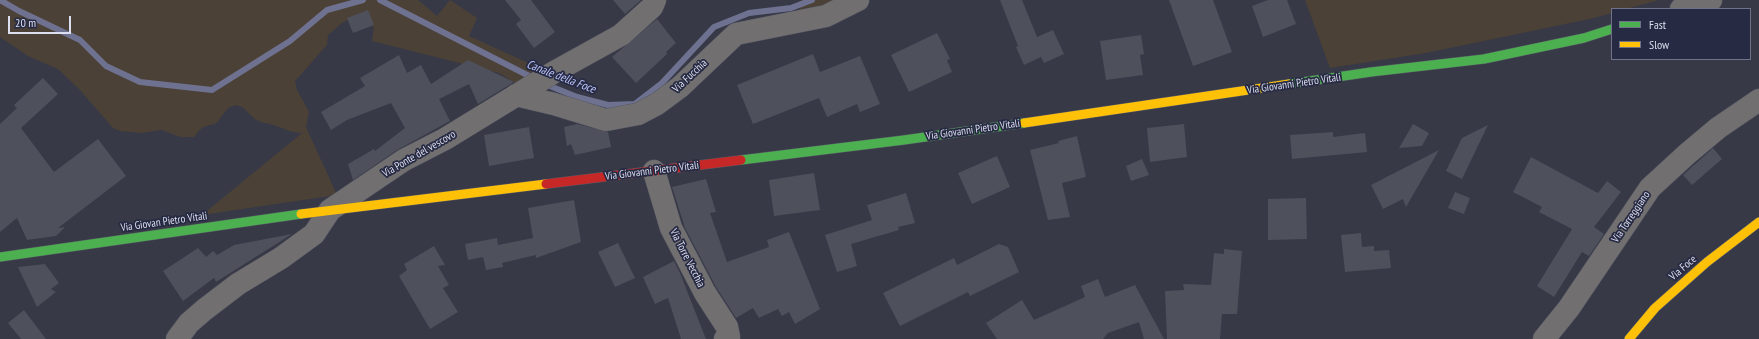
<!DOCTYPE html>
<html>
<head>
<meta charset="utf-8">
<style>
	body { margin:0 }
	#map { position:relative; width:1759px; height:339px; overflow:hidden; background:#373947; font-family:"PT Sans Narrow",sans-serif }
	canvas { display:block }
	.legend { position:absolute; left:1611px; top:8px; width:140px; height:52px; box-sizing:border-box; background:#272a43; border:1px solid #6f7288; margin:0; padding:5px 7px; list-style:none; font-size:12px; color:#dcdfef }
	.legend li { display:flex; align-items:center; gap:8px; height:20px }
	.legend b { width:20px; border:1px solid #6f7288 }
	.scale { position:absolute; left:8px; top:16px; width:63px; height:18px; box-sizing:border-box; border:2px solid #dcdfef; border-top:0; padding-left:5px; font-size:12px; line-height:14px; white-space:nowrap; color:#dcdfef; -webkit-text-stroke:3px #272a43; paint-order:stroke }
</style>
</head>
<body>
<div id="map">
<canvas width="1759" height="339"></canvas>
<ul class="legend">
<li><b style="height:5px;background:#4caf50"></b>Fast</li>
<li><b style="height:5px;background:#ffc107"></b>Slow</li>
</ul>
<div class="scale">20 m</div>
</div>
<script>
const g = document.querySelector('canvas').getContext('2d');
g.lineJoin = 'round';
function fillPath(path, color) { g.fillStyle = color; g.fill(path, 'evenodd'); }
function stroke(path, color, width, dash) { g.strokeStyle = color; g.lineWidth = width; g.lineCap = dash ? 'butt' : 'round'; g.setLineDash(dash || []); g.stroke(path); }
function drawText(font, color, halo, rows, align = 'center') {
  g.font = font + ' "PT Sans Narrow",sans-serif'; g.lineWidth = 3.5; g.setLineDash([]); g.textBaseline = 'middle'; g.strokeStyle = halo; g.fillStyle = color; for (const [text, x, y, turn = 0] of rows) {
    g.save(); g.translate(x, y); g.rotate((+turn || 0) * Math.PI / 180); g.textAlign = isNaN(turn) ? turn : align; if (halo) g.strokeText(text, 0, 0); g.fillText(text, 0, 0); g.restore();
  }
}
fillPath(new Path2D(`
	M0 0H418L437 16 450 0 477 18 469 36 539 68V73L517 84 499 73 372 41 374 28 363 12 342 23 328 35 327 45 295 81 297 90 309 112 306 127 337 195 202 215 302 133C291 133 284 128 273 125 267 123 261 123 255 119 248 115 244 103 233 106 225 108 222 118 216 123 211 126 206 125 202 128 199 130 196 135 194 137H180L162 130 140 133 120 131 113 128 80 90 58 69 28 56 0 37Z
	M801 0H836L799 13Z
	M1305 0H1659L1626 9H1612V13L1594 18 1426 53 1330 68Z`), '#4b4136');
stroke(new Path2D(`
	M0 0 19 11 80 40 106 66 140 82 212 90 290 41 327 10 363 0
	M380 0 533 78
	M545 84 577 97 608 105 635 104 661 84 714 27 749 13 791 8 812 0`), '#6e7290', 6);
fillPath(new Path2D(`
	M505 0H531L555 32 534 48 516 24 521 20Z
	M613 0H641L625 14Z
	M1000 0H1022L1037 37 1053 30 1064 54 1044 63 1041 57 1024 65 1016 47 1018 46Z
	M1169 0H1213L1232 52 1193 66Z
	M1268 0H1287L1296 24 1263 37 1252 6Z
	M368 10 374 25 353 33 347 18Z
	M657 19 676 43 666 52 667 54 636 83 612 57Z
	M937 33 950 59 947 60 952 72 909 92 891 55Z
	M1141 35 1144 54 1140 55 1143 75 1106 80 1100 41Z
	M813 54 820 72 860 56 880 104 860 112 857 104 827 117 819 98 753 124 737 85Z
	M399 55 407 73 421 65 431 84 468 60 514 82 478 104 469 84 439 99 450 121 397 150 353 180 348 164 374 149 375 151 405 128 391 103 347 120 331 130 321 112 365 86 360 78Z
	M43 78 58 94 21 128 54 172 98 139 126 176 58 228 65 227 56 236 27 240 17 218 0 232V124L17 108 14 105Z
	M577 124 608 132 611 147 575 155 571 144 567 146 564 127Z
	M1184 124 1187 157 1150 162 1147 128Z
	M1413 124 1429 133 1422 146 1399 148Z
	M1488 125 1462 179 1446 171 1462 138Z
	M529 127 534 158 489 166 484 135Z
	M1333 132V137L1365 133 1367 152 1292 159 1290 135Z
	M1077 136 1086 177 1062 183 1070 217 1048 220 1030 150 1059 143 1058 141Z
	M1713 148 1722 159 1692 185 1683 175Z
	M1439 150 1406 207 1403 199 1383 209 1371 185Z
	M997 156 1010 187 972 204 958 173Z
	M1531 157 1598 193 1607 181 1621 192 1594 227 1604 234 1589 256 1582 252 1554 297 1537 286 1572 229 1539 212 1542 207 1513 192Z
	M1142 159 1149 175 1131 181 1126 166Z
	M814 173 820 210 774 216 769 180Z
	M706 179 716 212 710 213 727 262 769 247 767 240 789 232 820 309 795 324 789 312 782 316 778 309 759 318 753 308 736 318 716 287 685 228 672 187Z
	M1455 192 1470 198 1464 214 1448 208Z
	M906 193 915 223 898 227 899 230 851 244 857 266 837 272 825 235 872 220 867 205Z
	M1306 198 1307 239 1268 240V199Z
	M574 200 581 242 536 258V255L502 263 503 267 486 270 483 257 468 260 465 244 497 238 498 245 533 238 528 208Z
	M1361 233 1362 247 1374 246V251L1389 250 1391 268 1345 272 1341 235Z
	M292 234 216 282 214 278 183 301 163 271 198 248 206 257 213 251 217 255 234 245Z
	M618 243 635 278 615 287 598 252Z
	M999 244 1008 247 1019 272 970 296 968 292 900 326 883 293 954 258 957 265Z
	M434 246 445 265 438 266 449 285 443 288 458 312 430 329 399 276 407 270 404 264Z
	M1224 249 1242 251 1237 314H1222L1220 339H1167L1165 291 1184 290 1183 284 1211 285 1214 253 1224 254Z
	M674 261 680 273 706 339H681L668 298 655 304 643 277Z
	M45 264 59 283 51 289 56 292 37 307 18 267Z
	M1098 279 1105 297 1135 285 1164 339H1144L1139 322 1108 333 1103 339H997L986 323 1022 300 1034 320 1085 297 1081 286Z
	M24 310 46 339H21L8 323Z`), '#4e505b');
const street = new Path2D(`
	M1681 9 1711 0
	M516 95 554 104 606 120 638 114 657 104 680 87 736 34 826 16 858 0
	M654 171 671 228 705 293 727 327 729 337 725 339
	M177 339 189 323 204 310 238 284 281 258 314 234 330 210 404 160 445 139 556 71 621 35 652 7 655 0
	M1544 339 1569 308 1650 188 1687 154 1718 128 1759 100`);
const fast = new Path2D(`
	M1289 84 1371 72 1484 59 1584 38 1612 29
	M741 160 904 140 1024 123
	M0 257 301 214`);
const slow = new Path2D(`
	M1024 123 1289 84
	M301 214 546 184
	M1629 339 1655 308 1707 262 1759 222`);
const jam = new Path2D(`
	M546 184 741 160`);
stroke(street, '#565864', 23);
stroke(fast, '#565864', 10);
stroke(slow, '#565864', 10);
stroke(jam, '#565864', 10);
stroke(street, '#716f70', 22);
stroke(fast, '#4caf50', 9);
stroke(slow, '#ffc107', 9);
stroke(jam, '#c62828', 9);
drawText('11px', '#dcdfef', '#272a43', [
	["Via Fucchia",690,76,-43],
	["Via Giovanni Pietro Vitali",1294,84,-8],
	["Via Giovanni Pietro Vitali",973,130,-8],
	["Via Ponte del vescovo",419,154,-30],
	["Via Giovanni Pietro Vitali",652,171,-7],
	["Via Torreggiano",1631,217,-56],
	["Via Giovan Pietro Vitali",164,222,-8],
	["Via Torre Vecchia",687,258,63],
	["Via Foce",1683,268,-41]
]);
drawText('italic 12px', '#bbc4fb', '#272a43', [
	["Canale della Foce",561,77,21]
]);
</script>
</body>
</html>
